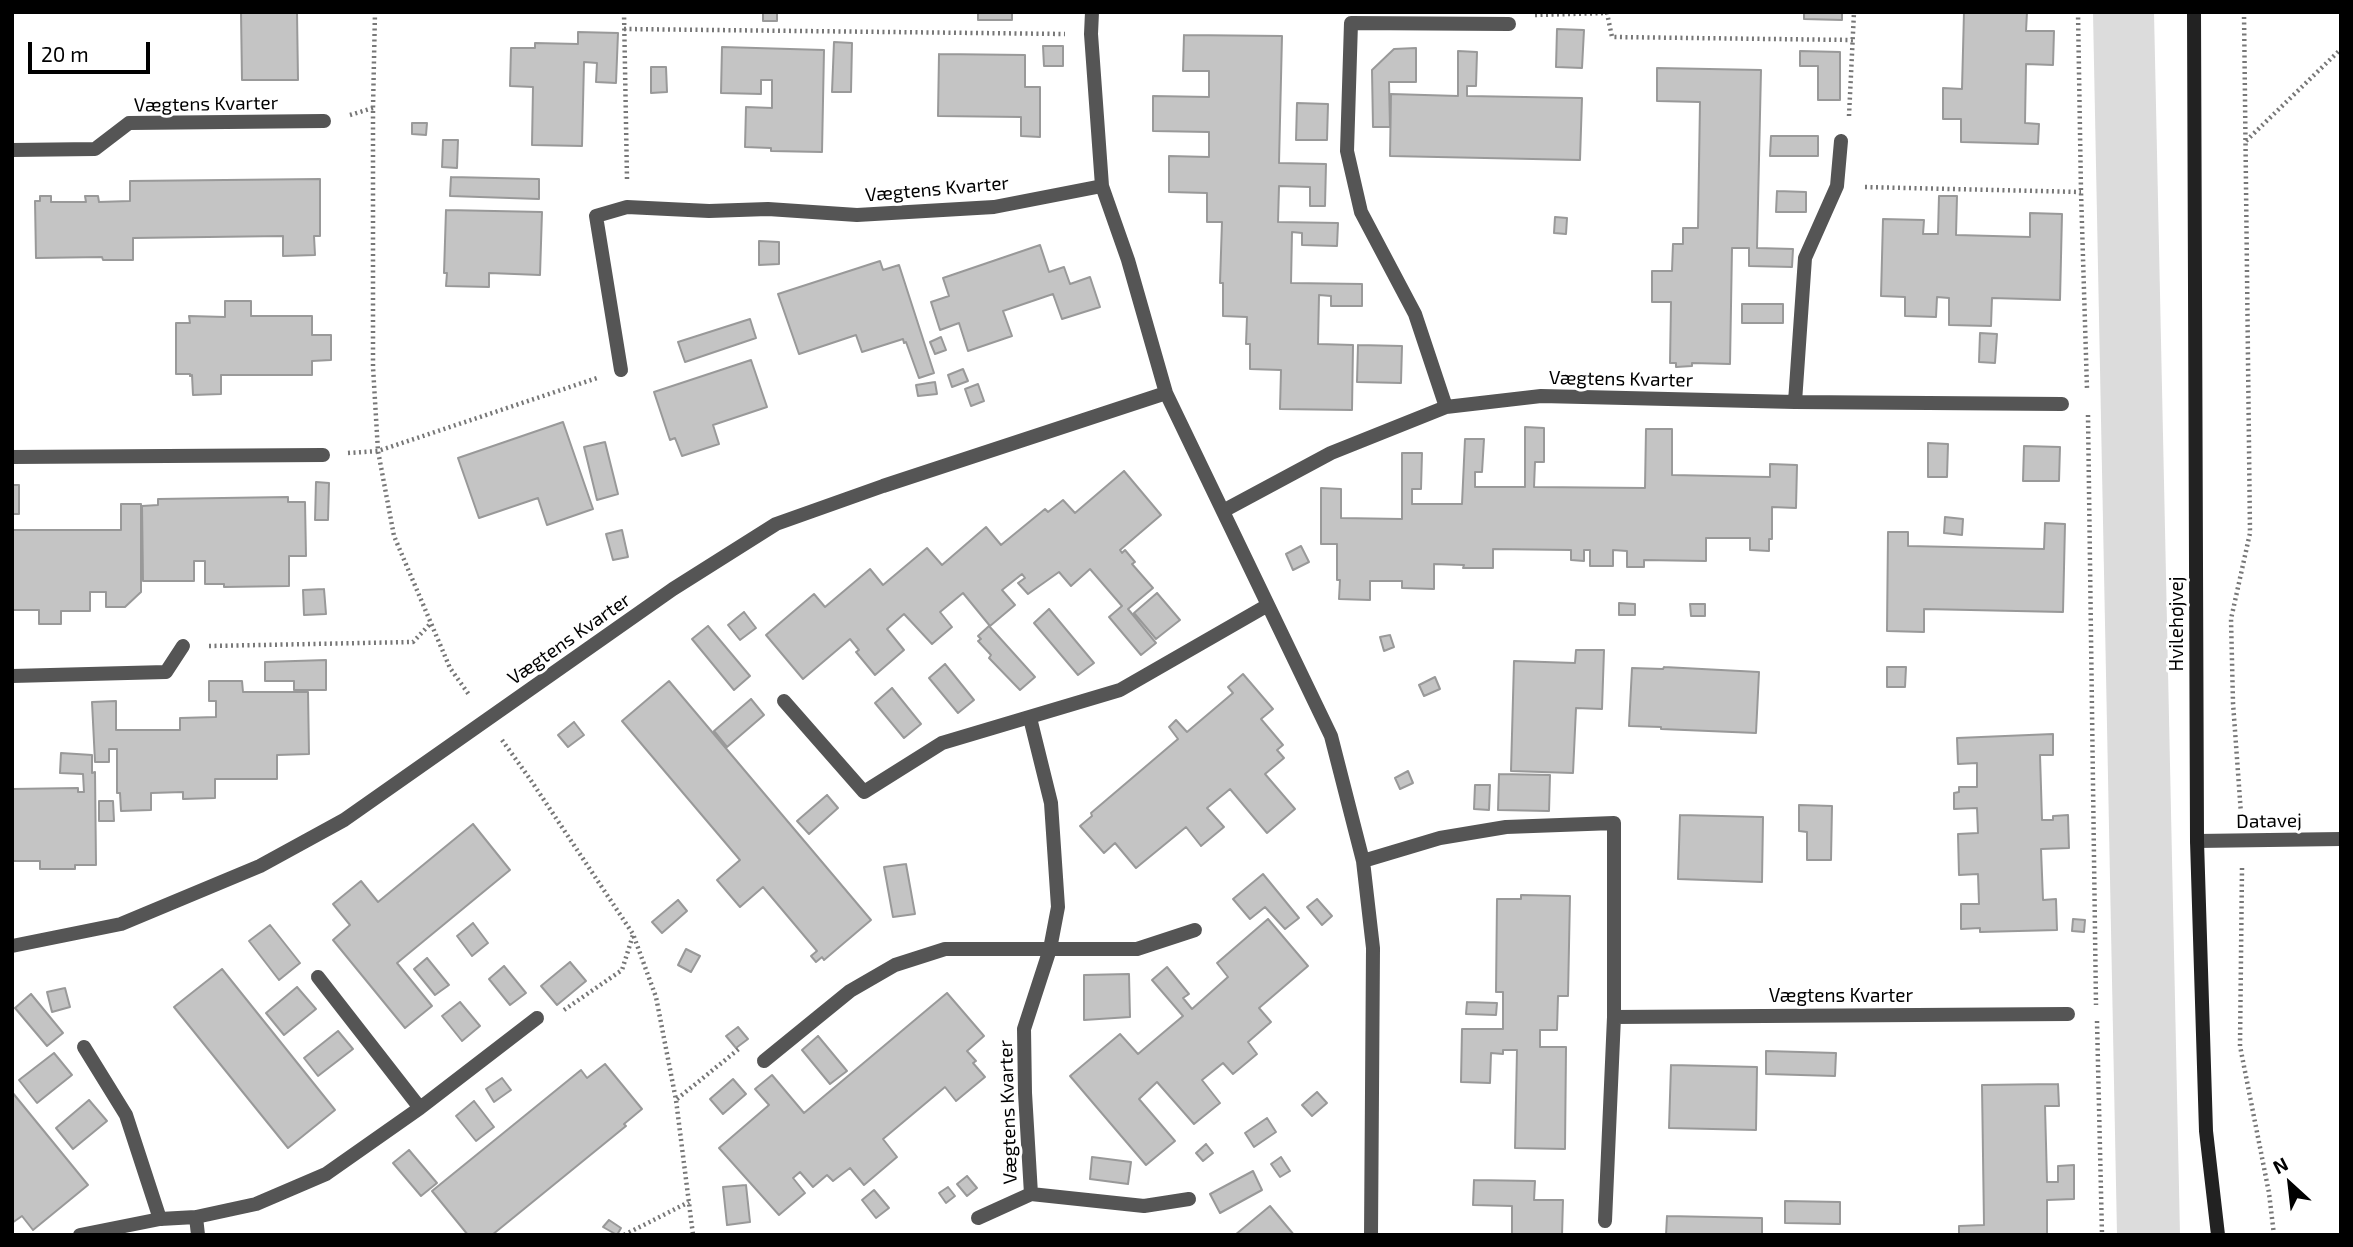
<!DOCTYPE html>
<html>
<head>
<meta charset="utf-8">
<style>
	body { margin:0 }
	#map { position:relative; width:2353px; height:1247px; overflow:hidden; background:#fff; font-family:"Exo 2",sans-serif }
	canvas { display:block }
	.frame { position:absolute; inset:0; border:14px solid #000; pointer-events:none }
	.north { position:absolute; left:2255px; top:1149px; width:70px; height:70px; -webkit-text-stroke:5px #fff; paint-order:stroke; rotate:333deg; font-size:19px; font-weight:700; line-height:28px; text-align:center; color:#000 }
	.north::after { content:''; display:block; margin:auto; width:24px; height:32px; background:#000; clip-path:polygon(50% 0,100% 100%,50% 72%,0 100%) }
	.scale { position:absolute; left:28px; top:42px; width:122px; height:32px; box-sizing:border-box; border:4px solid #000; border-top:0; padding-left:9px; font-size:21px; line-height:24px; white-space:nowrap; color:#000; -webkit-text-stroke:5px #fff; paint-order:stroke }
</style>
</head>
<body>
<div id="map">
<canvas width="2353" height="1247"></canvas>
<div class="frame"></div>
<div class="north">N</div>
<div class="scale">20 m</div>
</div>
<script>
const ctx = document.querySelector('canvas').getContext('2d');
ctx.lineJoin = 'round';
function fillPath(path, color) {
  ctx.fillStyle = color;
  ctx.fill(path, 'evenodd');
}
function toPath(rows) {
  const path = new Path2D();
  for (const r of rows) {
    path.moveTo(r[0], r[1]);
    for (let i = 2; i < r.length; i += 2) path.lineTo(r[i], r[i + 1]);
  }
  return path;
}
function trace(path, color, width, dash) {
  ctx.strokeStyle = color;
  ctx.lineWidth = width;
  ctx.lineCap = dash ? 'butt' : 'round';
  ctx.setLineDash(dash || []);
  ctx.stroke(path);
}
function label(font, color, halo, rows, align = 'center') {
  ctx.font = font + ' "Exo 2",sans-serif';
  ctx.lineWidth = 6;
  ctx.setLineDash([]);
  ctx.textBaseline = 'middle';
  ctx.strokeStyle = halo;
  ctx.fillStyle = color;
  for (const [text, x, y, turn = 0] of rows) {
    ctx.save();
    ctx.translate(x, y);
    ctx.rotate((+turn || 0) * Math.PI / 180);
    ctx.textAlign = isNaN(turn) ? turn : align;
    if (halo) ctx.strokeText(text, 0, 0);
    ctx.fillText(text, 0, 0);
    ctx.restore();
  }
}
fillPath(toPath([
	[2093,12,2154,12,2180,1235,2117,1235]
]), '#dcdcdc');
const building = toPath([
	[241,12,297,12,298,80,242,80,241,12],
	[763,12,777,12,777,21,763,21,763,12],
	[978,12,1012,12,1012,20,978,20,978,12],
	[1804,12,1842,12,1842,20,1804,19,1804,12],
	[1964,12,2027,12,2026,31,2054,31,2053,65,2026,64,2025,123,2039,124,2038,144,1961,142,1961,119,1943,119,1943,88,1962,89,1964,12],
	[1557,29,1584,30,1582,68,1556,67,1557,29],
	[578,32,618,33,616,83,596,82,597,63,584,62,582,146,532,145,533,87,510,86,511,48,535,48,535,43,578,44,578,32],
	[1184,35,1282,36,1279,163,1326,164,1325,206,1310,206,1310,187,1279,186,1278,222,1338,223,1337,246,1302,245,1302,233,1292,232,1291,283,1362,284,1362,306,1331,306,1331,296,1319,295,1318,344,1353,345,1352,410,1280,409,1281,370,1250,369,1250,344,1246,344,1247,317,1223,316,1223,283,1220,283,1222,222,1207,222,1207,193,1169,192,1169,156,1209,157,1209,132,1153,131,1153,96,1209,97,1209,71,1183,71,1184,35],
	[834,42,852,43,851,92,832,92,834,42],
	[1043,46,1063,46,1063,66,1044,66,1043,46],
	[722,47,824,50,822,152,771,151,771,148,745,147,746,107,772,108,772,80,761,80,761,94,721,93,722,47],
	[1416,48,1416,82,1389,82,1390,127,1373,127,1372,70,1394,49,1416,48],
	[1458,51,1477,52,1476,86,1467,86,1467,96,1582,98,1580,160,1390,156,1391,94,1458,96,1458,51],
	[1800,51,1840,52,1840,100,1818,100,1818,66,1800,66,1800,51],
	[939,54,1025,55,1025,87,1040,87,1040,137,1021,136,1021,117,938,116,939,54],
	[651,67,666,67,667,92,651,93,651,67],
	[1657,68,1761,70,1757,248,1793,249,1792,267,1749,266,1749,248,1732,248,1730,364,1692,363,1692,366,1676,367,1676,363,1670,363,1671,302,1652,302,1652,271,1672,271,1673,244,1683,244,1683,228,1698,228,1700,102,1657,101,1657,68],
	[1297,103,1328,104,1327,140,1296,140,1297,103],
	[412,123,427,123,426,135,412,134,412,123],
	[1771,136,1818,136,1818,156,1770,156,1771,136],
	[443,140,458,140,457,168,442,167,443,140],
	[451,177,539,179,539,199,450,196,451,177],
	[320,179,320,236,314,236,315,255,283,256,283,236,133,238,133,260,103,260,102,257,36,258,35,201,40,201,40,196,51,196,51,202,86,202,85,196,98,196,99,202,130,201,130,181,320,179],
	[1777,191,1806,192,1806,212,1776,212,1777,191],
	[1939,196,1957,196,1956,235,2030,237,2030,213,2062,214,2060,300,1992,298,1991,326,1949,325,1949,298,1937,297,1936,317,1905,316,1905,297,1881,296,1883,219,1924,220,1923,234,1938,234,1939,196],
	[446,210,542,212,540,275,489,273,489,287,446,286,447,273,444,273,446,210],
	[1555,217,1567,218,1566,234,1554,233,1555,217],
	[759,241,779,242,779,264,759,265,759,241],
	[1040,245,1049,272,1064,267,1070,284,1090,277,1100,307,1062,319,1053,294,1003,311,1012,336,968,351,959,323,940,330,931,302,949,296,943,278,1040,245],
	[880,261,883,270,899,265,934,373,919,378,906,342,904,343,903,339,862,352,856,335,799,354,778,294,880,261],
	[225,301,251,301,251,316,312,316,312,335,331,335,331,360,312,361,312,375,221,375,221,394,193,395,192,375,190,376,190,374,176,374,176,323,190,323,189,316,225,317,225,301],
	[1742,304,1783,304,1783,323,1742,323,1742,304],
	[750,319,756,338,685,362,678,342,750,319],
	[1980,333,1997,334,1995,363,1979,362,1980,333],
	[941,337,946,350,935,354,930,342,941,337],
	[1358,345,1402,346,1401,383,1357,382,1358,345],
	[751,360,767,407,713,425,719,444,682,456,675,438,670,440,654,392,751,360],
	[963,369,968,381,952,387,948,375,963,369],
	[935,382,937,394,918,396,916,385,935,382],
	[978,384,984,401,971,406,965,389,978,384],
	[563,422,593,509,547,525,538,498,479,518,458,458,563,422],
	[1525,427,1544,428,1544,462,1535,462,1534,487,1645,488,1646,429,1672,429,1672,475,1770,477,1770,464,1797,465,1796,508,1772,507,1772,539,1769,539,1769,551,1750,550,1750,538,1706,538,1706,561,1644,560,1644,567,1627,567,1627,551,1613,550,1613,566,1590,566,1590,550,1584,550,1584,561,1571,560,1571,550,1493,549,1493,568,1463,568,1464,565,1434,564,1434,589,1402,588,1402,581,1370,581,1370,600,1339,599,1340,580,1337,580,1337,544,1321,544,1321,488,1341,489,1341,518,1402,519,1402,453,1422,453,1421,489,1412,489,1412,504,1462,504,1465,439,1484,439,1482,472,1475,472,1475,487,1525,487,1525,427],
	[605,442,618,494,597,500,584,447,605,442],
	[1928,443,1948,444,1947,477,1928,477,1928,443],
	[2024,446,2060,447,2059,481,2023,481,2024,446],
	[1124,471,1161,515,1120,550,1122,553,1125,550,1135,562,1132,564,1153,588,1128,609,1156,643,1141,655,1109,617,1122,606,1090,569,1071,586,1059,572,1028,594,1018,583,1025,578,1022,574,1002,590,1015,605,990,626,963,593,940,612,952,627,932,644,904,614,887,629,904,650,875,675,856,652,859,650,850,639,803,679,766,635,814,594,825,607,870,569,883,585,927,548,942,565,986,527,1001,545,1045,509,1048,512,1063,500,1075,513,1124,471],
	[316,482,329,483,328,520,315,520,316,482],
	[12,485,19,485,19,514,12,514,12,485],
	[288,497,288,502,305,502,306,556,289,556,289,586,224,587,224,584,205,584,205,561,194,561,194,581,143,581,142,506,158,505,158,499,288,497],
	[121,504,141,504,141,592,125,607,106,607,106,592,90,592,90,611,61,611,61,624,39,624,39,610,12,610,12,530,121,530,121,504],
	[1945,517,1963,519,1962,535,1944,533,1945,517],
	[2045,523,2065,524,2063,612,1924,609,1924,632,1887,631,1888,532,1908,532,1908,546,2044,549,2045,523],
	[622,530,628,557,613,560,606,534,622,530],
	[1301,546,1309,562,1293,570,1286,554,1301,546],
	[324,589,326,614,304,615,303,590,324,589],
	[1157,593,1180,620,1156,639,1134,613,1157,593],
	[1619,603,1635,604,1635,615,1619,615,1619,603],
	[1690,604,1705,604,1705,616,1691,616,1690,604],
	[1049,609,1094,663,1078,675,1034,623,1049,609],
	[744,612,756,628,740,640,728,625,744,612],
	[708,626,750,676,734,690,692,639,708,626],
	[989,626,1035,677,1020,690,989,658,991,655,978,641,981,639,978,636,989,626],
	[1390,635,1394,647,1384,651,1380,637,1390,635],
	[1576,650,1604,650,1602,709,1576,708,1573,773,1511,771,1514,661,1575,663,1576,650],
	[326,660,326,690,294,690,294,681,265,681,265,662,326,660],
	[945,664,974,700,958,713,929,678,945,664],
	[1664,667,1759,672,1756,733,1661,729,1661,727,1629,726,1632,668,1663,669,1664,667],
	[1887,667,1906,667,1905,687,1887,687,1887,667],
	[1243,674,1273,709,1261,719,1283,745,1277,750,1284,758,1265,774,1295,809,1267,833,1230,789,1207,808,1224,827,1201,846,1186,827,1136,868,1115,843,1104,853,1080,826,1092,816,1091,813,1178,739,1169,727,1176,720,1187,732,1233,693,1228,687,1243,674],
	[1435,677,1440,689,1424,696,1419,685,1435,677],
	[209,681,242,681,243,692,308,692,309,754,277,755,277,779,215,779,215,798,183,799,183,792,151,793,151,810,121,811,120,793,117,793,117,749,109,749,109,762,95,762,92,702,116,701,116,730,180,730,180,718,216,717,216,701,209,701,209,681],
	[669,681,871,920,824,960,822,957,816,962,811,956,817,951,763,887,740,907,717,880,740,860,622,721,669,681],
	[892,688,921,724,904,738,875,703,892,688],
	[751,699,764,715,727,747,714,731,751,699],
	[574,722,584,735,568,747,558,735,574,722],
	[2053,734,2053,755,2040,755,2042,820,2053,820,2053,816,2068,815,2069,848,2041,849,2043,900,2056,899,2057,930,1980,932,1980,928,1961,929,1961,904,1979,904,1978,874,1959,875,1958,834,1978,833,1977,808,1954,809,1954,793,1959,792,1959,787,1977,787,1977,763,1958,764,1957,738,2053,734],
	[61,753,92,755,92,773,95,772,96,865,75,865,75,869,40,869,40,861,12,861,12,789,78,788,78,792,84,792,83,774,60,773,61,753],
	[1408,771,1413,783,1400,789,1395,778,1408,771],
	[1499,774,1550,775,1549,811,1498,810,1499,774],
	[1475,785,1490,785,1489,810,1474,809,1475,785],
	[827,795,838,808,809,834,797,821,827,795],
	[99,801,113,801,114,821,99,821,99,801],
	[1799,805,1832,806,1831,860,1807,860,1807,832,1799,831,1799,805],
	[1680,815,1763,817,1762,882,1678,879,1680,815],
	[473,824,510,870,397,963,432,1006,405,1028,333,940,350,925,333,904,361,881,378,902,473,824],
	[906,864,915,914,893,917,884,867,906,864],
	[1263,874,1299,918,1285,929,1265,907,1250,919,1233,899,1263,874],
	[1521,895,1570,896,1568,996,1558,996,1557,1030,1540,1030,1540,1047,1566,1047,1565,1149,1515,1148,1517,1050,1503,1050,1503,1054,1491,1053,1490,1083,1461,1082,1462,1029,1503,1029,1503,992,1496,992,1497,899,1521,899,1521,895],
	[1317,899,1332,916,1322,925,1307,907,1317,899],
	[678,900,687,911,662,933,652,922,678,900],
	[1268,919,1308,966,1259,1008,1271,1022,1248,1042,1257,1054,1233,1074,1223,1063,1202,1080,1220,1103,1194,1124,1157,1082,1139,1099,1175,1141,1146,1165,1070,1076,1120,1034,1138,1054,1183,1016,1152,980,1167,967,1189,994,1183,998,1192,1009,1228,977,1217,963,1268,919],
	[2073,919,2085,920,2084,932,2072,931,2073,919],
	[473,923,488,943,472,956,457,936,473,923],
	[270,925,300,963,279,980,249,941,270,925],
	[686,949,700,956,691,972,678,965,686,949],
	[427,958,449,985,435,995,414,969,427,958],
	[570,962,586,981,557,1005,541,986,570,962],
	[504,966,526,993,510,1005,489,979,504,966],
	[222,969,335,1110,288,1148,174,1007,222,969],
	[1129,974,1130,1017,1084,1020,1084,975,1129,974],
	[297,987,316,1009,284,1035,266,1013,297,987],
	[65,988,70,1007,52,1012,47,992,65,988],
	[947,993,984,1036,967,1051,976,1061,973,1063,985,1077,956,1101,945,1087,883,1139,897,1157,864,1185,850,1168,833,1181,827,1175,813,1187,800,1172,793,1178,805,1193,779,1215,719,1148,769,1105,755,1089,772,1075,804,1113,947,993],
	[31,994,63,1033,47,1046,15,1008,31,994],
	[460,1002,480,1026,462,1041,442,1016,460,1002],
	[1467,1002,1497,1003,1496,1015,1466,1014,1467,1002],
	[738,1027,748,1039,736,1048,726,1036,738,1027],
	[338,1031,353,1049,318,1076,304,1058,338,1031],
	[818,1036,847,1071,830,1084,802,1050,818,1036],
	[1766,1051,1836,1053,1835,1076,1766,1074,1766,1051],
	[54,1053,72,1075,37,1103,19,1080,54,1053],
	[605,1064,642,1109,624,1124,626,1126,492,1235,468,1235,432,1191,581,1070,587,1078,605,1064],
	[1671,1065,1757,1067,1756,1130,1669,1128,1671,1065],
	[502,1078,511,1090,494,1102,486,1089,502,1078],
	[733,1079,746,1094,723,1114,710,1099,733,1079],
	[2058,1084,2059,1106,2045,1106,2047,1182,2058,1182,2058,1166,2074,1165,2074,1199,2047,1200,2047,1235,1959,1235,1959,1226,1984,1225,1982,1085,2058,1084],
	[12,1092,88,1185,33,1230,22,1216,12,1223,12,1092],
	[1317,1092,1327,1103,1312,1116,1302,1105,1317,1092],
	[89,1100,107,1121,73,1149,56,1128,89,1100],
	[474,1101,494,1127,476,1141,456,1116,474,1101],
	[1267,1118,1276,1132,1254,1147,1245,1133,1267,1118],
	[1206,1144,1213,1153,1203,1161,1196,1153,1206,1144],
	[409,1150,437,1183,421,1196,393,1163,409,1150],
	[1092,1157,1131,1162,1128,1184,1090,1179,1092,1157],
	[1281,1157,1290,1171,1280,1177,1271,1164,1281,1157],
	[1253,1171,1262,1190,1220,1213,1210,1194,1253,1171],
	[967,1176,977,1188,967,1196,957,1184,967,1176],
	[1474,1180,1535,1181,1534,1200,1563,1200,1562,1235,1512,1235,1512,1206,1473,1205,1474,1180],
	[746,1185,750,1222,727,1225,723,1187,746,1185],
	[948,1187,955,1196,946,1203,939,1193,948,1187],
	[874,1190,889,1208,876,1218,862,1200,874,1190],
	[1785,1201,1840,1202,1840,1224,1785,1223,1785,1201],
	[1270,1206,1294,1235,1235,1235,1270,1206],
	[1667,1216,1762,1218,1762,1235,1666,1235,1667,1216],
	[609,1220,621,1228,617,1235,603,1227,609,1220]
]);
fillPath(building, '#c4c4c4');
trace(building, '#999', 2);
trace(toPath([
	[375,12,373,108,373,367,378,451,394,536,450,668,470,696],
	[624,12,627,179],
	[2078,12,2081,192,2087,389],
	[1535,15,1607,13,1612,37,1853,40],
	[624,29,1065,34],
	[350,115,373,108],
	[1849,116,1854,12],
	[2246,141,2341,49],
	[1865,187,2081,192],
	[2088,415,2096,1005],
	[348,453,378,451,597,378],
	[209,646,413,642,431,623],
	[502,740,530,779,633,934,656,997,676,1100,693,1235],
	[2241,814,2233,703,2231,619,2250,533,2244,12],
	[2242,868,2240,1046,2269,1193,2274,1235],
	[564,1010,622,970,633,935],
	[2097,1021,2102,1235],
	[677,1099,740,1048],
	[624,1235,689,1202]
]), '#777', 4.5, [2, 3.5]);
trace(toPath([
	[84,1047,126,1115,160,1219]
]), '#555', 14);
trace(toPath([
	[1092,12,1091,34,1102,186,1128,260,1166,393,1331,736,1363,861,1373,948,1371,1235],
	[12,150,95,149,129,123,324,121],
	[621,370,596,216,627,207,709,211,768,209,857,215,994,207,1102,186],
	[1795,402,1805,258,1837,186,1841,141],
	[1446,407,1415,314,1361,212,1347,151,1351,23,1509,24],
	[12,457,323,455],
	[1223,511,1331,453,1446,407,1541,396,1795,402,2062,404],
	[12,676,166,672,183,646],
	[784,701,864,792,942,743,1120,690,1268,605],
	[1030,718,1051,803,1058,907,1050,949,1024,1029,1025,1093,1031,1194],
	[2197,841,2341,839],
	[1363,861,1440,838,1506,827,1614,823,1614,1017,1605,1221],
	[12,946,121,924,260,866,344,820,673,589,776,524,883,486,1166,393],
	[318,977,420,1108],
	[1614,1017,2068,1014],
	[764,1061,850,991,895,965,945,949,1137,949,1195,930],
	[196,1217,198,1235],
	[978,1218,1031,1194,1144,1206,1189,1199],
	[80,1235,160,1219,196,1217,256,1204,326,1174,420,1108,537,1018]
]), '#555', 14);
trace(toPath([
	[2194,12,2197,841,2206,1131,2218,1235]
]), '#222', 14);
label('19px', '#000', '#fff', [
	["Vægtens Kvarter",206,104,-1],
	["Vægtens Kvarter",937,189,-5],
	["Vægtens Kvarter",1621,379,1],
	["Hvilehøjvej",2177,624,-90],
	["Vægtens Kvarter",569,639,-35],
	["Datavej",2269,821,-1],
	["Vægtens Kvarter",1841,996],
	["Vægtens Kvarter",1008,1112,-92]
]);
</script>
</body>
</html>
